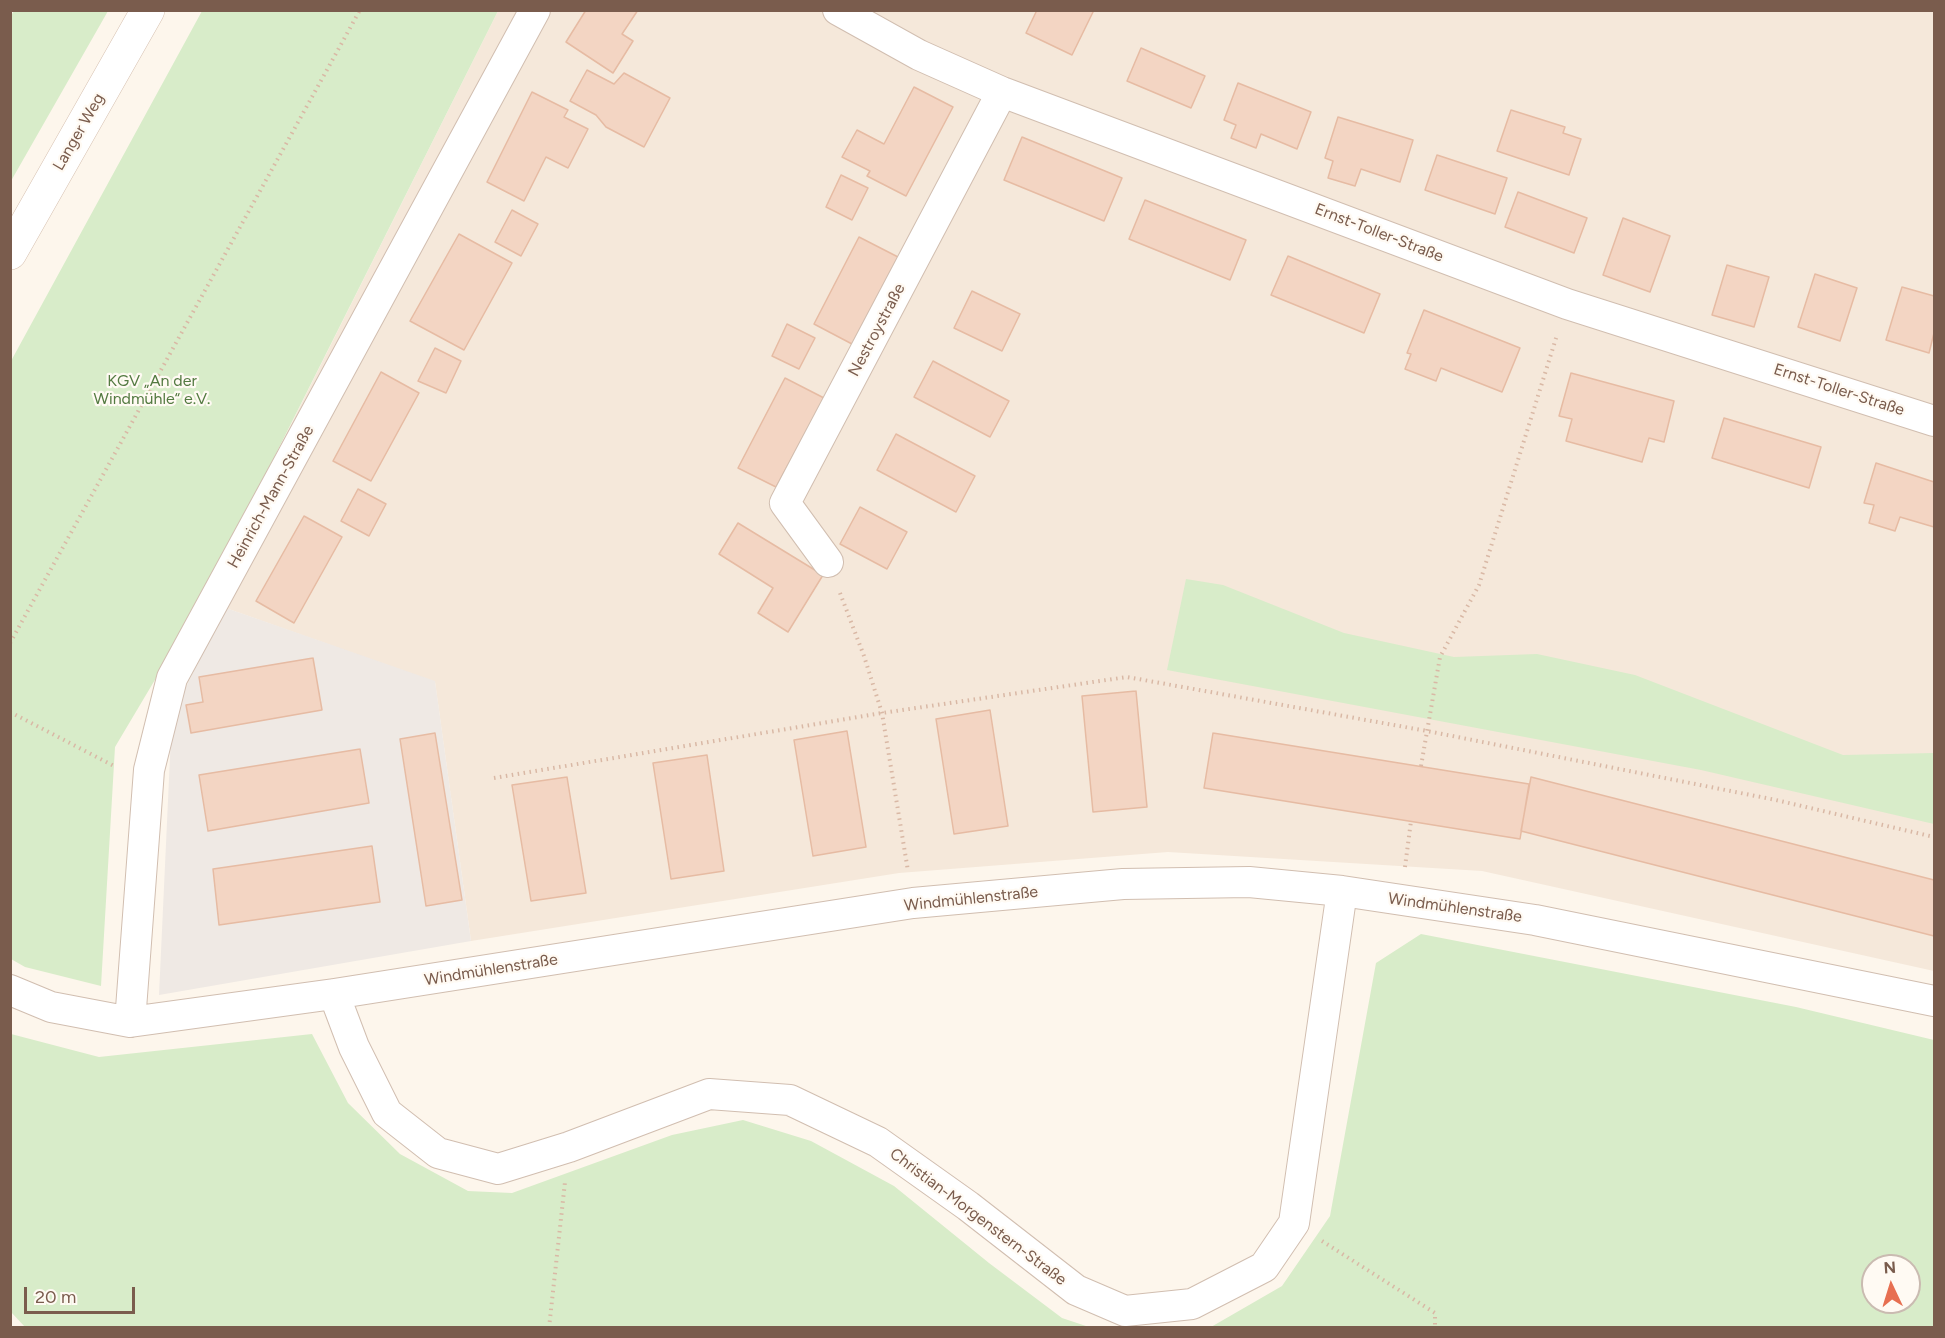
<!DOCTYPE html>
<html>
<head>
<meta charset="utf-8">
<style>
	body { margin:0 }
	#map { position:relative; width:1945px; height:1338px; overflow:hidden; background:#fdf6ec; font-family:Figtree,sans-serif }
	canvas { display:block }
	.frame { position:absolute; inset:0; border:12px solid #7a5c4d; pointer-events:none }
	.north { position:absolute; left:1861px; top:1254px; width:60px; height:60px; box-sizing:border-box; background:#fffaf3; border:2px solid #cabbb1; border-radius:50%; rotate:356deg; font-size:16px; font-weight:700; line-height:24px; text-align:center; color:#7a5c4d }
	.north::after { content:''; display:block; margin:auto; width:21px; height:27px; background:#e76f51; clip-path:polygon(50% 0,100% 100%,50% 72%,0 100%) }
	.scale { position:absolute; left:24px; top:1287px; width:111px; height:27px; box-sizing:border-box; border:3px solid #7a5c4d; border-top:0; padding-left:8px; font-size:18px; line-height:21px; white-space:nowrap; color:#7a5c4d; -webkit-text-stroke:4px #fffaf3; paint-order:stroke }
</style>
</head>
<body>
<div id="map">
<canvas width="1945" height="1338"></canvas>
<div class="frame"></div>
<div class="north">N</div>
<div class="scale">20 m</div>
</div>
<script>
const ctx = document.querySelector('canvas').getContext('2d');
ctx.lineJoin = 'round';
function fillPath(path, color) {
  ctx.fillStyle = color;
  ctx.fill(path, 'evenodd');
}
function toPath(rows) {
  const path = new Path2D();
  for (const r of rows) {
    path.moveTo(r[0], r[1]);
    for (let i = 2; i < r.length; i += 2) path.lineTo(r[i], r[i + 1]);
  }
  return path;
}
function trace(path, color, width, dash) {
  ctx.strokeStyle = color;
  ctx.lineWidth = width;
  ctx.lineCap = dash ? 'butt' : 'round';
  ctx.setLineDash(dash || []);
  ctx.stroke(path);
}
function label(font, color, halo, rows, align = 'center') {
  ctx.font = font + ' Figtree,sans-serif';
  ctx.lineWidth = 4.5;
  ctx.setLineDash([]);
  ctx.textBaseline = 'middle';
  ctx.strokeStyle = halo;
  ctx.fillStyle = color;
  for (const [text, x, y, turn = 0] of rows) {
    ctx.save();
    ctx.translate(x, y);
    ctx.rotate((+turn || 0) * Math.PI / 180);
    ctx.textAlign = isNaN(turn) ? turn : align;
    if (halo) ctx.strokeText(text, 0, 0);
    ctx.fillText(text, 0, 0);
    ctx.restore();
  }
}
fillPath(toPath([
	[498,11,1934,11,1934,971,1482,871,1168,852,899,873,471,941,435,682,203,600]
]), '#f5e8da');
fillPath(toPath([
	[226,608,435,681,471,941,159,995,172,714]
]), '#efe9e4');
fillPath(toPath([
	[14,11,108,11,11,181,10,17],
	[202,11,498,11,203,599,115,747,101,986,25,967,11,959,11,361],
	[1186,579,1223,585,1344,633,1454,657,1537,654,1635,675,1843,755,1934,753,1934,824,1701,770,1167,670],
	[1421,934,1796,1007,1934,1040,1934,1327,1211,1327,1282,1286,1330,1216,1376,963],
	[1873,1266,1909,1266,1909,1302,1873,1302],
	[11,1034,99,1057,312,1034,348,1103,400,1154,468,1191,512,1193,672,1135,743,1120,811,1141,894,1186,989,1263,1062,1318,1089,1327,25,1327,11,1312]
]), '#d8ecc9');
const building = toPath([
	[586,10,638,10,622,34,633,41,613,73,566,42,586,10],
	[1037,10,1094,10,1072,55,1026,33,1037,10],
	[1141,48,1205,76,1191,108,1127,81,1141,48],
	[587,70,614,84,624,73,670,98,644,147,606,127,596,115,570,101,587,70],
	[1238,83,1311,112,1297,149,1261,134,1256,148,1231,138,1236,125,1224,120,1238,83],
	[914,87,953,107,906,196,867,176,870,171,842,157,857,130,884,144,914,87],
	[532,92,568,110,564,117,588,129,568,168,546,157,524,201,487,182,532,92],
	[1511,110,1565,127,1563,133,1581,139,1569,175,1497,151,1511,110],
	[1338,117,1413,140,1400,182,1361,169,1355,186,1328,178,1333,161,1325,158,1338,117],
	[1022,137,1122,178,1104,221,1004,180,1022,137],
	[1437,155,1507,178,1495,214,1425,190,1437,155],
	[841,175,868,188,852,220,826,207,841,175],
	[1518,192,1587,218,1574,253,1505,227,1518,192],
	[1145,200,1246,240,1230,280,1129,239,1145,200],
	[512,210,538,224,521,256,495,242,512,210],
	[1623,218,1670,236,1650,292,1603,275,1623,218],
	[459,234,512,263,464,350,410,321,459,234],
	[859,237,898,257,852,344,814,324,859,237],
	[1288,256,1380,294,1364,333,1271,295,1288,256],
	[1727,265,1769,277,1754,327,1712,315,1727,265],
	[1815,274,1857,288,1840,341,1798,327,1815,274],
	[1902,287,1934,296,1934,333,1929,353,1886,340,1902,287],
	[972,291,1020,314,1002,351,954,328,972,291],
	[1424,310,1520,348,1502,392,1441,368,1436,381,1405,369,1411,354,1407,353,1424,310],
	[787,324,815,338,799,369,772,356,787,324],
	[435,348,461,361,446,393,418,381,435,348],
	[933,361,1009,401,990,437,914,397,933,361],
	[381,372,419,393,371,481,333,461,381,372],
	[1571,373,1674,401,1664,442,1649,438,1642,462,1566,441,1572,419,1559,416,1571,373],
	[785,378,824,398,776,487,738,468,785,378],
	[1724,418,1821,447,1809,488,1712,458,1724,418],
	[896,434,975,476,956,512,877,470,896,434],
	[1876,463,1934,482,1934,527,1900,517,1895,531,1869,523,1874,505,1864,503,1876,463],
	[358,489,386,504,369,536,341,521,358,489],
	[860,507,907,532,887,569,840,544,860,507],
	[304,516,342,537,294,623,256,601,304,516],
	[738,523,823,575,788,632,758,613,773,588,719,554,738,523],
	[313,658,322,710,191,733,186,705,203,702,199,677,313,658],
	[1136,691,1147,807,1093,812,1082,696,1136,691],
	[990,710,1008,826,954,834,936,719,990,710],
	[847,731,866,847,813,856,794,740,847,731],
	[435,733,462,900,426,906,400,739,435,733],
	[1213,733,1529,784,1520,839,1204,788,1213,733],
	[360,749,369,803,208,831,199,775,360,749],
	[707,755,724,871,671,879,653,763,707,755],
	[567,777,586,893,531,901,512,785,567,777],
	[1531,777,1934,880,1934,936,1521,831,1531,777],
	[372,846,380,902,219,925,213,869,372,846]
]);
fillPath(building, '#f3d5c3');
trace(building, '#e6bba3', 1.5);
const street = toPath([
	[838,10,919,55,1002,92,1567,304,1934,421],
	[828,562,785,503,1002,92],
	[10,990,51,1007,130,1022,334,994,913,903,1123,884,1249,882,1342,891,1535,920,1934,1001],
	[334,994,354,1047,387,1113,438,1153,498,1169,569,1147,709,1094,790,1100,878,1142,968,1206,1076,1290,1125,1311,1192,1304,1264,1267,1294,1223,1342,891],
	[130,1022,149,770,172,678,535,10]
]);
const secondary = toPath([
	[10,253,148,10]
]);
trace(street, '#d1beb0', 32);
trace(secondary, '#d6c0b0', 34);
trace(toPath([
	[840,593,864,656,882,713,908,871],
	[10,643,360,10],
	[10,712,116,767],
	[1421,766,1440,657,1479,585,1557,335],
	[494,778,882,713,1127,677,1427,731,1776,800,1934,837],
	[1405,867,1411,821],
	[1322,1241,1435,1313,1435,1328],
	[549,1328,565,1182]
]), '#d9b8a5', 4, [1.5, 4.5]);
trace(street, '#fff', 30);
trace(secondary, '#fff', 33);
label('16px', '#7a5c4d', '#fffaf3', [
	["Langer Weg",79,132,-60],
	["Ernst-Toller-Straße",1379,233,21],
	["Nestroystraße",877,330,-62],
	["Ernst-Toller-Straße",1839,390,18],
	["Heinrich-Mann-Straße",271,497,-61],
	["Windmühlenstraße",971,899,-6],
	["Windmühlenstraße",1455,908,8],
	["Windmühlenstraße",491,970,-9],
	["Christian-Morgenstern-Straße",978,1217,37]
]);
label('16px', '#537a41', '#fffaf3', [
	["KGV „An der",152,381],
	["Windmühle“ e.V.",152,399]
]);
</script>
</body>
</html>
